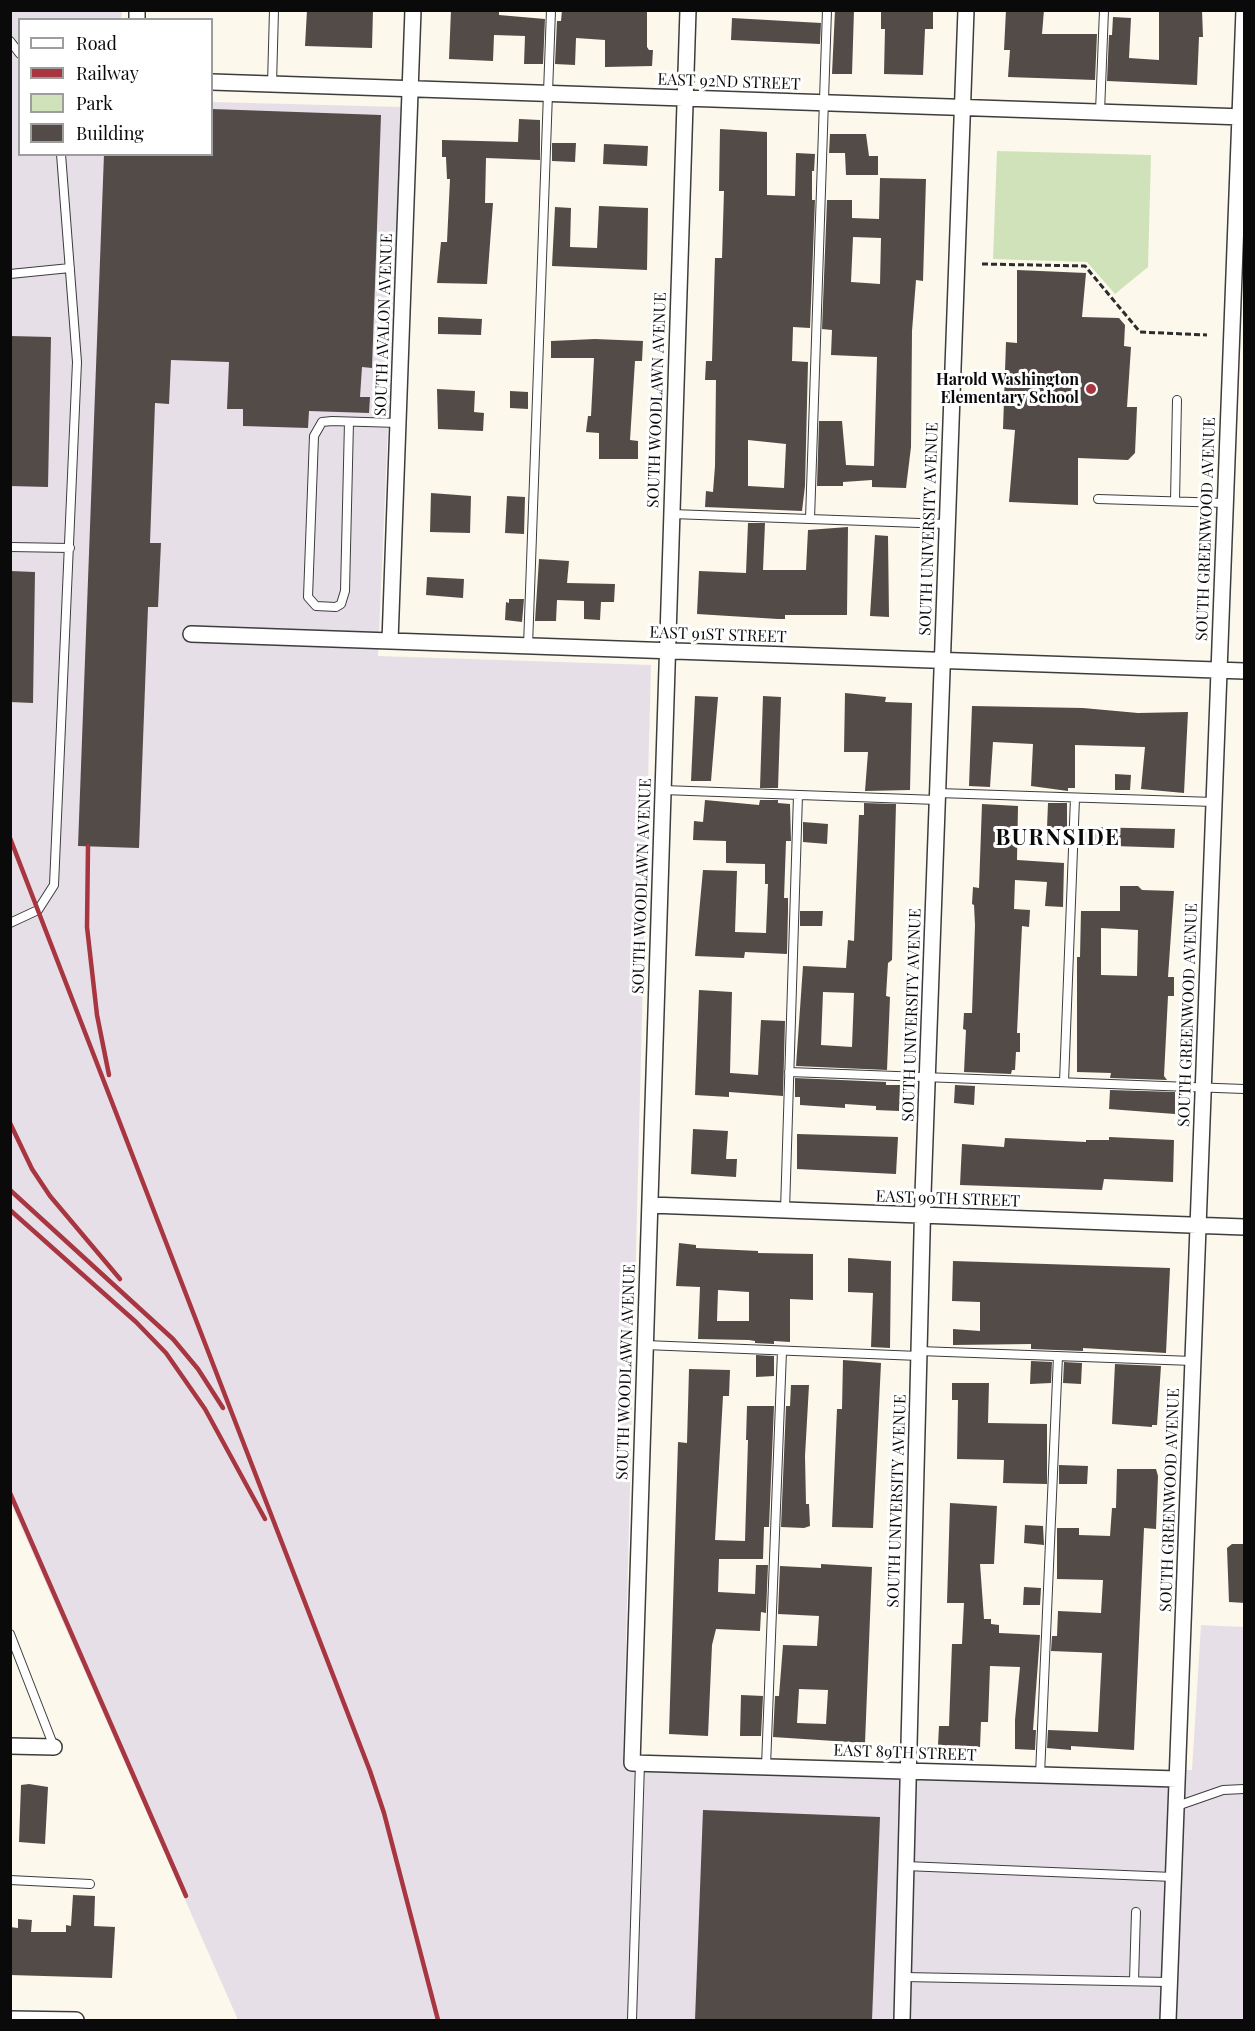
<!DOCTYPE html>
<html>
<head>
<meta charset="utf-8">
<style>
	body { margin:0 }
	#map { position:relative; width:1255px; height:2031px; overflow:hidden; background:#fcf8eb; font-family:"Playfair Display",serif }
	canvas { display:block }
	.frame { position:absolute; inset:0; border:12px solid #0a0a0a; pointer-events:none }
	.legend { position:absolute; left:18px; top:18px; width:195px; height:138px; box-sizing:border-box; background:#fff; border:2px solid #9d9d9d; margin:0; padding:8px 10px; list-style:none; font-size:18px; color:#0a0a0a }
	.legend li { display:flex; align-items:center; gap:12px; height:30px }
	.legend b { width:30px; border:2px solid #9d9d9d }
</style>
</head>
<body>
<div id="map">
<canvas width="1255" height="2031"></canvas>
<div class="frame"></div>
<ul class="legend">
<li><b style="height:8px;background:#fff"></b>Road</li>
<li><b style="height:8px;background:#a73641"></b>Railway</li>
<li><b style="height:16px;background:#d0e2b9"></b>Park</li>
<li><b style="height:16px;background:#524b48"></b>Building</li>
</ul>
</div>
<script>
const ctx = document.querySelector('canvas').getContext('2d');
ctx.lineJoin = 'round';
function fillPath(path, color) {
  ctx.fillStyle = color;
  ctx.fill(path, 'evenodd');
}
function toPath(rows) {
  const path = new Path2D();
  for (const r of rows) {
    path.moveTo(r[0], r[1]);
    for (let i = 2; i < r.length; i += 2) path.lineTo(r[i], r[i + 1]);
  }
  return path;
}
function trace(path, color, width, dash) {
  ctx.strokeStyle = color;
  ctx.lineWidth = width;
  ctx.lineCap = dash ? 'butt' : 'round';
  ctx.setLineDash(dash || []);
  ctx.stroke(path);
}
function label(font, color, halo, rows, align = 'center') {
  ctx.font = font + ' "Playfair Display",serif';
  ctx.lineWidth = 6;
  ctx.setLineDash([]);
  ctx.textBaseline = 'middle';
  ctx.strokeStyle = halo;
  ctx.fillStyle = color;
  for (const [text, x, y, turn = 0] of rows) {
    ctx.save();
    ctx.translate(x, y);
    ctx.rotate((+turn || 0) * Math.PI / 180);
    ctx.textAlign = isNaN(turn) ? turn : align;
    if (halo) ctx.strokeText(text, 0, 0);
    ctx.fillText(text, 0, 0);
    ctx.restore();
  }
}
fillPath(toPath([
	[10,11,122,11,121,19,20,20,20,154,212,154,212,102,402,107,378,656,651,665,623,1760,1192,1770,1201,1625,1244,1627,1244,2020,238,2020,11,1504]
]), '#e7dfe8');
fillPath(toPath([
	[997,151,1151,155,1148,267,1115,294,1087,262,993,259]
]), '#d0e2b9');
fillPath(toPath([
	[307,10,373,10,372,48,305,46],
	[451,10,499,10,499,15,545,19,543,64,524,64,525,36,494,35,493,61,449,59],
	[562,10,647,10,647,47,649,50,653,50,652,66,605,67,605,40,576,38,575,65,555,64,557,21,561,21],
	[835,10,854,10,852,74,832,74],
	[881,10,933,10,933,29,925,29,923,75,884,74,885,29,881,29],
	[1006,10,1044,10,1042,34,1097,34,1095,80,1008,77,1010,50,1004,50],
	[1159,10,1202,10,1203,37,1199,37,1197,85,1107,81,1109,35,1112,35,1113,17,1131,18,1129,58,1159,60],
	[732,18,821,23,820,44,731,40],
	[212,109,381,115,372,368,362,367,360,397,370,397,369,413,309,411,308,428,243,426,243,409,227,409,229,362,171,360,169,404,155,403,150,543,161,543,158,607,148,607,139,848,78,846,104,154,212,154],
	[519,119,540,120,540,160,486,158,485,203,493,203,487,284,437,283,441,242,447,242,450,179,447,179,446,157,442,157,442,140,518,142],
	[720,129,767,132,767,195,795,196,796,153,815,154,814,171,812,171,812,200,815,200,810,328,793,327,792,361,808,362,805,486,802,511,705,507,706,491,713,492,715,466,716,380,705,380,706,361,712,361,715,258,722,258,724,191,719,191],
	[748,440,786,444,784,488,748,486],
	[830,134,866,134,869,156,878,156,878,175,846,175,845,153,829,153],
	[552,143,576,143,575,162,552,161],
	[604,144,648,146,647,166,603,164],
	[880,178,926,179,923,281,916,280,912,331,911,447,906,488,872,487,872,480,843,482,843,486,817,486,819,421,842,421,846,465,874,466,877,357,831,355,832,330,822,329,827,200,852,200,852,218,879,219],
	[853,237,881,238,880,284,851,282],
	[599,206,648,208,647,270,552,266,555,207,571,208,570,247,597,248],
	[1017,270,1086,273,1082,317,1119,318,1125,325,1124,346,1131,347,1127,407,1137,407,1135,453,1128,460,1078,458,1078,505,1009,502,1015,430,1003,429,1006,342,1017,343],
	[438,317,482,319,481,335,438,334],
	[10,336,51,337,48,487,10,486],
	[595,339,643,341,642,361,635,361,630,440,638,441,638,459,599,459,599,433,586,432,588,416,591,416,594,358,551,358,551,341],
	[437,389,475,391,474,412,484,413,483,431,438,429],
	[510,391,528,392,528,409,510,408],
	[431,493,471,496,470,533,430,532],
	[507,496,525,497,524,534,505,533],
	[748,523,765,523,763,570,806,570,808,530,848,527,847,615,785,615,785,619,778,619,697,614,699,571,746,573],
	[875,535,888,536,889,617,870,616],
	[539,559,569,561,567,583,615,584,614,602,601,602,600,620,584,619,584,601,557,600,556,621,535,621],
	[10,571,35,572,33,703,10,702],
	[427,577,464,579,463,598,426,595],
	[509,599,524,599,522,622,505,620,506,602,509,603],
	[845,693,886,697,885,702,912,703,910,790,865,791,868,752,844,752],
	[695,696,718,697,711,781,691,781],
	[763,696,781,697,778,788,760,788],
	[972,706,1083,708,1138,713,1188,712,1184,793,1141,789,1145,747,1109,746,1075,745,1075,788,1068,788,1068,791,1031,786,1033,744,993,742,990,787,969,786],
	[1115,774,1131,775,1130,790,1115,790],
	[705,800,759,805,760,800,778,800,778,803,790,804,791,841,786,841,784,898,788,898,788,911,787,954,745,952,744,958,695,956,703,870,737,871,735,932,766,933,768,884,765,884,765,864,726,863,726,841,693,840,694,821,703,822],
	[864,803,896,804,892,960,888,963,886,996,890,997,887,1070,796,1066,803,966,846,968,848,940,854,941,859,815,864,815],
	[823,992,854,993,852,1047,821,1045],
	[1048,803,1067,803,1067,829,1047,828],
	[982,804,1018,806,1017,860,1064,863,1063,907,1045,906,1047,882,1015,880,1014,909,1030,910,1029,927,1022,926,1017,1033,1020,1033,1020,1052,1016,1052,1015,1070,1012,1070,1011,1074,964,1072,966,1030,963,1029,964,1013,972,1013,975,925,974,905,972,904,973,887,979,888],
	[803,822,828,824,827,844,803,842],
	[1085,827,1175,829,1174,848,1084,845],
	[1120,886,1138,886,1142,890,1174,891,1168,977,1174,977,1174,996,1168,996,1164,1076,1167,1080,1110,1078,1111,1073,1077,1072,1077,957,1080,957,1081,911,1120,911],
	[1101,928,1138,930,1137,976,1101,975],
	[800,911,823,911,822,926,800,926],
	[699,990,732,992,730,1073,758,1075,761,1020,785,1021,783,1096,729,1092,729,1097,695,1095],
	[795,1078,886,1082,886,1085,900,1085,899,1111,876,1110,876,1106,845,1104,845,1108,800,1105,800,1097,795,1097],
	[955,1085,975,1086,974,1105,954,1103],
	[1110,1090,1175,1092,1175,1114,1109,1109],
	[693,1129,728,1131,726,1159,737,1159,736,1177,691,1174],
	[797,1134,898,1137,896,1174,797,1169],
	[1109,1137,1174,1140,1173,1182,1104,1179,1102,1190,960,1185,962,1144,1004,1147,1005,1138,1086,1142,1086,1140,1109,1140],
	[679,1243,696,1245,696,1248,758,1251,758,1253,813,1254,813,1300,790,1299,790,1342,774,1341,774,1344,755,1343,755,1341,749,1340,698,1339,700,1287,676,1286],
	[718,1290,749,1292,749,1321,717,1321],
	[848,1258,891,1261,890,1348,871,1347,873,1293,848,1292],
	[953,1261,1170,1268,1166,1353,1083,1348,1083,1351,1031,1349,1031,1344,953,1345,953,1329,980,1331,980,1302,952,1301],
	[756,1355,774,1356,774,1376,756,1377],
	[843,1360,881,1363,873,1528,832,1527,837,1409,842,1409],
	[1031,1361,1052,1362,1051,1383,1030,1384],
	[1064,1362,1082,1363,1081,1384,1063,1383],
	[1115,1364,1161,1366,1157,1425,1152,1425,1152,1427,1112,1424],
	[689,1369,730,1370,729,1396,723,1396,715,1540,745,1541,748,1440,746,1440,747,1406,774,1406,769,1527,764,1527,763,1559,719,1559,718,1592,755,1594,756,1565,768,1565,766,1613,761,1612,760,1631,716,1629,712,1645,708,1736,669,1734,678,1442,687,1443],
	[952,1383,989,1383,988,1423,1047,1424,1047,1484,1003,1483,1004,1460,957,1459,958,1400,952,1400],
	[791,1385,809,1385,805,1456,806,1504,809,1504,810,1526,804,1528,781,1527,786,1406,790,1406],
	[1059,1465,1088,1466,1087,1484,1059,1484],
	[1117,1469,1156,1469,1158,1476,1156,1529,1144,1528,1134,1750,1071,1746,1071,1750,1047,1748,1048,1730,1098,1732,1102,1653,1051,1651,1052,1636,1057,1636,1058,1611,1101,1613,1103,1580,1057,1579,1057,1528,1079,1528,1079,1535,1110,1536,1112,1508,1116,1508],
	[950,1503,997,1506,994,1564,980,1564,984,1619,991,1619,991,1624,999,1625,999,1633,1040,1635,1033,1730,1036,1730,1035,1750,1015,1749,1015,1720,1020,1667,990,1666,988,1722,981,1722,980,1747,938,1745,939,1726,949,1726,952,1644,962,1644,964,1603,947,1603],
	[1025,1525,1043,1526,1044,1545,1024,1543],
	[1232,1544,1245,1544,1245,1603,1229,1602,1227,1548],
	[821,1564,872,1567,865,1743,773,1737,775,1696,779,1696,783,1645,817,1646,819,1616,778,1614,780,1566,821,1568],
	[799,1689,828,1690,826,1724,797,1723],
	[1024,1587,1041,1588,1040,1605,1023,1605],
	[741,1695,763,1696,761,1736,740,1736],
	[29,1784,48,1787,45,1844,19,1842,21,1785],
	[703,1810,880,1817,872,2020,695,2020],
	[73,1895,95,1896,94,1926,115,1927,112,1978,10,1975,10,1927,18,1928,18,1919,32,1920,31,1932,66,1932,66,1925,71,1926]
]), '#524b48');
const service = toPath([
	[10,41,20,54],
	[272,84,274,10],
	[1100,112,1104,10],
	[10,274,70,268],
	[349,422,345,591,341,604,336,607,316,606,308,597,314,436,322,422,332,421,398,423],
	[1098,499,1225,503],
	[1175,501,1177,400],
	[672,514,947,524],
	[810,519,827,10],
	[10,547,70,548],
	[528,646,551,10],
	[663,790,937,800],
	[938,793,1214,802],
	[10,923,38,910,54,885,77,362,61,154],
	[789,1072,1244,1089],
	[1064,1082,1075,798],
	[785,1210,798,795],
	[645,1345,919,1356],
	[919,1351,1193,1361],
	[10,1634,54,1747],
	[766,1766,782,1351],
	[1040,1775,1058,1356],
	[1177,1806,1223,1790,1244,1789],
	[905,1866,1173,1877],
	[10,1880,90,1884],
	[903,1977,1169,1982],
	[1134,1981,1136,1912],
	[632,2020,640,1763]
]);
const minor = toPath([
	[688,10,632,1763,1177,1779],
	[137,20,137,10],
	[212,82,1244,117],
	[191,634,1244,671],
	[390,641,413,10],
	[650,1205,1244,1227],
	[10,1746,54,1747],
	[10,2019,76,2020],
	[902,2020,923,1194,966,10],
	[1168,2020,1244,10]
]);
trace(service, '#3d3d3d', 10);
trace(minor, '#3d3d3d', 18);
trace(toPath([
	[982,264,1085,266,1140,332,1207,335]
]), '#2c2c2c', 3, [6, 3]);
trace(service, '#fff', 8);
trace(minor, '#fff', 15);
trace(toPath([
	[10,838,370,1771,384,1813,438,2020],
	[88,846,87,927,97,1015,109,1075],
	[10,1123,32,1169,50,1196,120,1279],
	[10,1190,173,1339,198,1369,223,1408],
	[10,1210,136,1322,166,1353,205,1409,265,1519],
	[10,1493,186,1896]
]), '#a73641', 4.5);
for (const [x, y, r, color] of [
	[1091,389,6,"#a73641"]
]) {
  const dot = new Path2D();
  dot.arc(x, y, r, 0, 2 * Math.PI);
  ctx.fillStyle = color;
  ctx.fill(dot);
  trace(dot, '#fff', 2);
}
label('16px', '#0a0a0a', '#fff', [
	["EAST 92ND STREET",729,82,2],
	["SOUTH AVALON AVENUE",384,325,-88],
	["SOUTH WOODLAWN AVENUE",657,400,-88],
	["SOUTH UNIVERSITY AVENUE",929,529,-88],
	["SOUTH GREENWOOD AVENUE",1206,529,-88],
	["EAST 91ST STREET",718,635,2],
	["SOUTH WOODLAWN AVENUE",642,886,-88],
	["SOUTH UNIVERSITY AVENUE",912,1015,-88],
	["SOUTH GREENWOOD AVENUE",1188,1015,-88],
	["EAST 90TH STREET",948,1199,2],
	["SOUTH WOODLAWN AVENUE",626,1372,-88],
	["SOUTH GREENWOOD AVENUE",1170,1500,-88],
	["SOUTH UNIVERSITY AVENUE",897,1501,-88],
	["EAST 89TH STREET",905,1753,2]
]);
label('bold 16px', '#0a0a0a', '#fff', [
	["Harold Washington",1079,380],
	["Elementary School",1079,398]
], 'right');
ctx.letterSpacing = '1.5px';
label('bold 22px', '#0a0a0a', '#fff', [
	["BURNSIDE",1058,838]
]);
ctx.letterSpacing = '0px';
</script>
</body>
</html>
